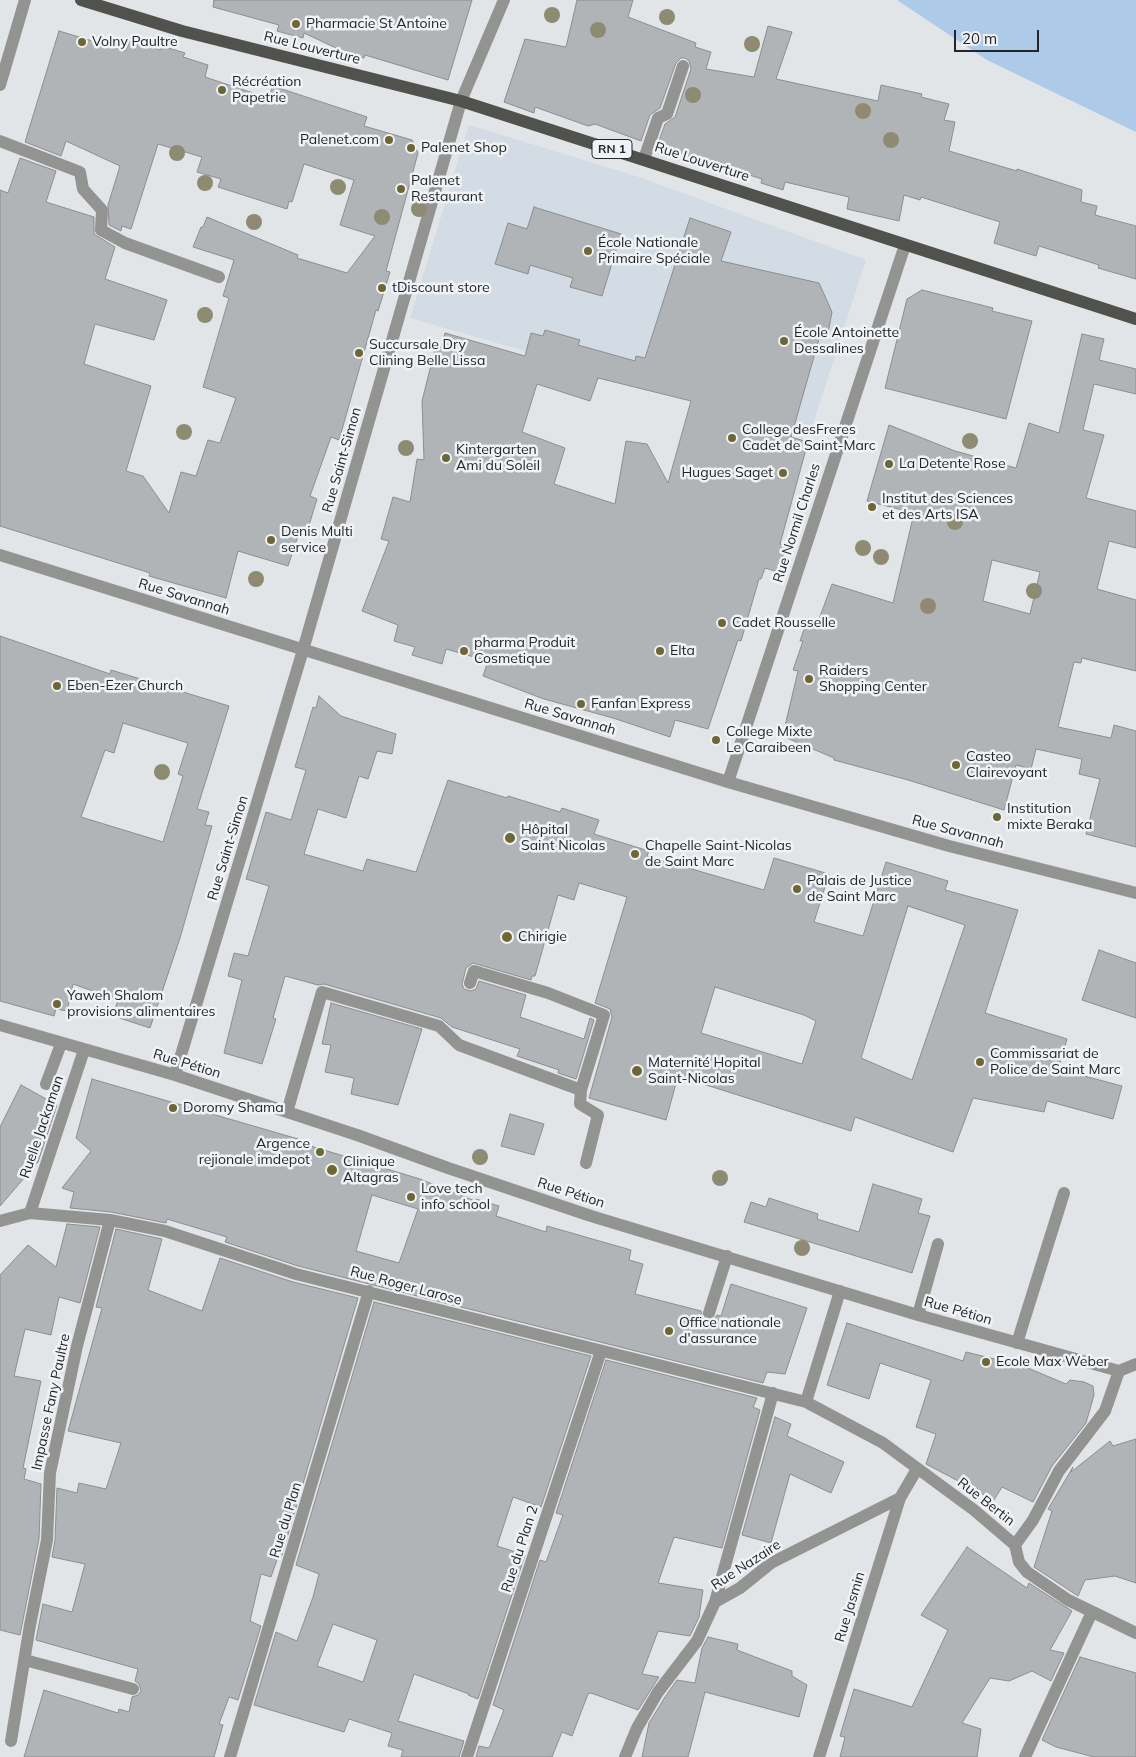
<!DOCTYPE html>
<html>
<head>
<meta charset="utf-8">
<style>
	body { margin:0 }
	#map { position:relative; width:1136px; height:1757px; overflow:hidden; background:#e2e5e8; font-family:Mulish,sans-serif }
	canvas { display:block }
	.scale { position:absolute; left:954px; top:30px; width:85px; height:22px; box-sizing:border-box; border:2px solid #242526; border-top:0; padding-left:6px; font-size:15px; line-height:18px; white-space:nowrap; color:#242526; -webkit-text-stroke:4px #eff2f6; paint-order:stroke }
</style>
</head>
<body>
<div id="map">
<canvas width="1136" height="1757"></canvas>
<div class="scale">20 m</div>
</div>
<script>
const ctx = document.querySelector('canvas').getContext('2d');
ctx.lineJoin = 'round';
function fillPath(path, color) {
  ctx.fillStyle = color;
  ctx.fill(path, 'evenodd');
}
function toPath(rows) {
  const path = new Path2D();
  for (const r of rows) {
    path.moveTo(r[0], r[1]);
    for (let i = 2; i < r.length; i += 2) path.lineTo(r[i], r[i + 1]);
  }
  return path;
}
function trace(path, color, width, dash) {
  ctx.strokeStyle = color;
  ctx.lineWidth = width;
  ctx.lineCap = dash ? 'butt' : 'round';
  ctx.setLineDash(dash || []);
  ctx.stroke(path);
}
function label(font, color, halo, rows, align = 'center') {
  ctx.font = font + ' Mulish,sans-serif';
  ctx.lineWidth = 5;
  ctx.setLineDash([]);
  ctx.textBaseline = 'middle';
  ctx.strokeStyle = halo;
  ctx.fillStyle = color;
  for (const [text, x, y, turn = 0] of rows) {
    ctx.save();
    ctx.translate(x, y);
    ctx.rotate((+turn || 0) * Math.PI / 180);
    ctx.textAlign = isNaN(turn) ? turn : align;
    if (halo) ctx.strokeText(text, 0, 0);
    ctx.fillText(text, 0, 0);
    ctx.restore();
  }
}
fillPath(toPath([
	[469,125,636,176,866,260,810,433,410,318]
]), '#d3dbe4');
fillPath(toPath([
	[897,0,1136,0,1136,132,987,60]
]), '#adcae9');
const building = toPath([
	[214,0,472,0,448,80,365,55,364,58,351,55,304,33,303,38,277,31,279,25,213,7,214,0],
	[577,0,633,0,628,17,696,43,695,47,711,52,706,69,754,77,768,26,792,32,776,79,878,101,881,85,922,94,921,97,949,104,944,120,955,122,949,151,1017,171,1017,169,1082,190,1081,202,1097,206,1095,215,1136,226,1136,279,1098,268,1099,265,1039,246,1036,256,994,243,1000,222,921,197,920,200,904,195,899,221,847,209,849,197,785,182,783,190,761,183,762,179,657,146,665,124,675,117,691,69,689,61,685,58,681,58,676,63,660,108,650,115,641,141,595,124,588,126,535,107,534,113,504,102,525,39,566,47,577,0],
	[59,31,126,51,129,41,161,50,162,46,185,53,183,57,208,65,205,77,268,98,273,86,367,117,364,126,412,140,418,153,386,271,390,272,378,311,376,310,339,440,331,437,310,496,317,499,306,535,299,533,288,566,238,551,226,598,149,576,150,573,0,526,0,190,8,193,20,158,56,171,46,202,94,217,94,234,115,247,105,279,167,300,154,340,95,324,84,364,151,386,126,471,143,476,169,513,181,472,196,476,208,440,220,443,236,398,203,387,229,298,223,296,234,260,193,247,201,227,203,227,207,217,298,255,297,258,347,273,375,236,340,225,354,180,304,164,292,202,289,201,287,209,218,187,221,179,197,172,202,157,158,144,131,229,122,226,121,231,109,225,108,205,120,166,66,141,61,156,25,142,59,31],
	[534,207,621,234,602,296,570,287,573,278,530,265,528,274,495,264,508,223,527,229,534,207],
	[690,218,731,232,721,261,819,283,832,312,828,333,821,332,791,437,808,442,780,544,786,546,778,572,765,568,761,579,759,579,741,641,738,640,708,729,675,720,670,737,613,718,544,699,483,676,488,661,446,649,442,664,412,655,415,647,394,641,398,625,362,611,389,541,381,539,393,497,410,502,417,459,424,460,422,401,436,345,441,347,445,333,525,356,531,333,543,336,545,330,580,340,578,345,635,361,636,356,645,358,690,218],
	[598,378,691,401,668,483,647,444,626,441,615,504,554,484,565,448,522,432,537,384,590,401,598,378],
	[922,290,993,308,992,311,1032,321,1006,419,885,388,907,299,922,290],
	[1082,334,1104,339,1099,360,1136,369,1136,394,1094,384,1083,430,1104,435,1086,498,1136,511,1136,548,1109,541,1097,589,1136,600,1136,671,1082,658,1081,663,1074,662,1058,727,1111,738,1114,725,1136,731,1136,847,1086,834,1100,779,1079,774,1082,759,1036,749,1031,769,1016,765,1004,810,908,780,834,760,834,758,787,738,792,728,785,726,798,671,793,670,803,641,800,641,808,618,818,622,832,584,893,603,914,513,867,501,889,425,955,451,1016,468,1029,423,1059,433,1082,334],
	[992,560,1040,572,1030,614,983,601,992,560],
	[0,636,110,674,111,670,229,706,197,809,209,812,205,825,212,826,180,938,150,1028,113,1016,118,1000,73,984,67,1011,56,1009,54,1016,0,1001,0,636],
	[123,723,188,743,178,774,183,776,163,842,81,817,105,750,114,753,123,723],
	[319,696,341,716,396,734,392,754,377,751,368,779,359,776,346,818,318,809,304,854,363,871,367,859,416,872,448,780,507,798,508,796,560,812,562,808,599,820,594,834,649,851,647,856,764,890,774,858,829,874,814,922,863,936,886,862,948,881,945,890,1018,910,985,1013,1067,1039,1058,1069,1122,1086,1113,1119,1047,1101,1044,1112,973,1098,953,1152,855,1117,851,1131,678,1076,666,1120,589,1098,612,1017,610,1009,595,1003,627,897,579,883,574,900,558,895,535,976,532,976,531,980,473,963,466,968,462,984,464,989,471,991,476,989,479,981,526,995,520,1017,584,1039,590,1018,594,1020,576,1079,558,1073,559,1070,517,1056,520,1049,452,1027,441,1018,324,984,318,985,285,976,273,1018,276,1019,262,1064,224,1053,242,980,228,976,234,953,248,956,269,886,246,879,266,812,291,820,306,770,295,767,313,707,316,708,319,696],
	[908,906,965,925,912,1080,861,1058,908,906],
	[715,987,804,1015,816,1021,802,1064,701,1033,715,987],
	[1099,950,1136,963,1136,1018,1082,1000,1099,950],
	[331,1003,422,1029,398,1105,351,1094,354,1078,325,1072,331,1045,322,1044,331,1003],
	[92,1079,305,1141,304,1144,420,1179,475,1201,476,1199,499,1206,496,1216,546,1232,547,1226,631,1250,629,1260,643,1264,635,1294,701,1311,703,1318,707,1321,714,1319,717,1315,721,1316,731,1284,807,1308,785,1374,767,1372,763,1383,298,1266,225,1242,227,1237,167,1219,166,1223,111,1212,70,1208,74,1192,62,1188,91,1151,76,1138,92,1079],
	[372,1195,418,1209,399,1263,356,1251,372,1195],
	[21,1085,57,1105,38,1162,0,1206,0,1127,21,1085],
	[510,1114,544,1124,534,1155,501,1146,510,1114],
	[873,1184,922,1199,918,1213,930,1216,912,1273,744,1222,751,1202,766,1207,769,1198,818,1214,817,1219,859,1232,873,1184],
	[67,1224,100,1227,80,1303,59,1297,51,1335,25,1329,14,1376,41,1381,23,1468,26,1469,24,1479,41,1484,39,1539,20,1635,0,1630,0,1275,28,1245,56,1267,67,1224],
	[116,1229,162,1239,148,1290,202,1311,220,1258,293,1282,358,1298,281,1558,278,1557,271,1577,261,1574,250,1621,261,1626,238,1700,229,1697,219,1724,223,1725,214,1757,24,1757,44,1690,118,1713,119,1709,129,1712,132,1697,138,1695,141,1691,139,1684,135,1681,138,1669,36,1640,43,1604,72,1612,85,1564,52,1557,55,1540,57,1488,77,1493,79,1483,106,1489,121,1443,68,1431,102,1308,96,1307,116,1229],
	[374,1302,591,1356,541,1507,513,1497,497,1546,525,1555,478,1699,468,1695,469,1694,414,1674,398,1721,464,1741,459,1757,401,1757,403,1750,388,1746,392,1733,349,1719,344,1732,254,1705,276,1632,297,1641,313,1597,319,1574,296,1565,374,1302],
	[333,1624,377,1640,363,1682,317,1666,333,1624],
	[847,1323,963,1361,966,1352,1023,1366,1066,1384,1070,1380,1084,1382,1093,1386,1094,1395,1086,1423,1052,1466,1033,1502,1002,1487,994,1500,926,1464,936,1434,916,1427,931,1380,880,1363,869,1399,827,1385,847,1323],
	[606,1360,757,1398,753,1407,760,1410,722,1548,674,1537,658,1583,703,1590,699,1617,690,1636,658,1631,642,1674,659,1677,638,1710,591,1693,588,1694,572,1736,562,1732,552,1757,476,1757,479,1746,489,1748,504,1710,493,1705,540,1560,546,1562,563,1515,556,1513,606,1360],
	[775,1417,791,1424,787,1436,844,1462,831,1493,790,1474,771,1543,742,1535,775,1417],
	[1136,1439,1136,1583,1115,1576,1085,1580,1078,1596,1034,1567,1052,1511,1048,1509,1073,1467,1071,1472,1110,1441,1113,1446,1136,1439],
	[967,1547,1027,1588,1029,1583,1072,1611,1050,1650,1064,1653,1051,1681,1032,1671,1009,1681,990,1678,962,1723,981,1729,977,1757,840,1757,845,1737,840,1736,854,1689,912,1707,948,1630,921,1615,967,1547],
	[708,1637,738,1644,737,1650,792,1671,792,1676,807,1685,799,1717,705,1692,688,1757,642,1757,649,1723,665,1697,677,1680,695,1683,702,1648,708,1637],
	[1080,1657,1136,1673,1136,1757,1094,1757,1056,1747,1042,1740,1080,1657]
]);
fillPath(building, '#b1b4b7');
trace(building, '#8b8e91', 1);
trace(toPath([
	[0,85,25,0],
	[0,141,80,172,83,189,102,210,101,230,125,243,219,277],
	[644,159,658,118,667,114,683,66],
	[0,555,728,782,949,846,1136,893],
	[728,782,905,245],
	[470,983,474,971,548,993,604,1015,581,1090,580,1104,598,1115,586,1163],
	[0,1025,175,1075,357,1135,448,1168,591,1216,918,1315,1119,1371,1136,1364],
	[175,1075,303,650,461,101,504,0],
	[46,1084,61,1044],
	[287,1112,322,992,439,1026,459,1045,581,1090],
	[30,1213,84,1050],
	[0,1221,30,1213,110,1220,165,1231,296,1274,806,1402,883,1443,974,1510,1015,1545,1019,1562,1027,1572,1068,1600,1136,1633],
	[709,1313,727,1256],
	[918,1315,938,1244],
	[1017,1343,1064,1193],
	[806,1402,840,1291],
	[1015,1545,1033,1520,1059,1471,1105,1411,1119,1371],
	[715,1602,773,1393],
	[25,1660,133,1689],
	[11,1741,30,1625,47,1540,50,1473,77,1346,110,1220],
	[230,1757,369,1291],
	[467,1757,601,1351],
	[625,1757,637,1728,658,1692,697,1641,715,1602,740,1588,771,1563,900,1498],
	[819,1757,900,1498,917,1469],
	[1025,1757,1092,1612]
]), '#939392', 12);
trace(toPath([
	[81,0,182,31,461,101,1136,319]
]), '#51514e', 12);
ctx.fillStyle = '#8e8b72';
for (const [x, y] of [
	[552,15],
	[667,17],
	[598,30],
	[752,44],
	[693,95],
	[863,111],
	[891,140],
	[177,153],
	[205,183],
	[338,187],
	[419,209],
	[382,217],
	[254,222],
	[205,315],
	[184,432],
	[970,441],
	[406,448],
	[955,522],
	[863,548],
	[881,557],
	[256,579],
	[1034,591],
	[928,606],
	[162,772],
	[480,1157],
	[720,1178],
	[802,1248]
]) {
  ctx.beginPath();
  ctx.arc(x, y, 8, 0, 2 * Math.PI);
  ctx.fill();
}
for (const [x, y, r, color] of [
	[296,24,5,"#6e6733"],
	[82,42,5,"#6e6733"],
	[222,90,5,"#6e6733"],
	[389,140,5,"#6e6733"],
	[411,148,5,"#6e6733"],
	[401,189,5,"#6e6733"],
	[588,251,5,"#6e6733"],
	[382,288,5,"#6e6733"],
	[784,341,5,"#6e6733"],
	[359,353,5,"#6e6733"],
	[732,438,5,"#6e6733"],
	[446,458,5,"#6e6733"],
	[889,464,5,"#6e6733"],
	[783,473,5,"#6e6733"],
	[872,507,5,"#6e6733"],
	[271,540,5,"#6e6733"],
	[722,623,5,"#6e6733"],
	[464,651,5,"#6e6733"],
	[660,651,5,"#6e6733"],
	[809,679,5,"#6e6733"],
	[57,686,5,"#6e6733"],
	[581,704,5,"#6e6733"],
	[716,740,5,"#6e6733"],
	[956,765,5,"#6e6733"],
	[997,817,5,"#6e6733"],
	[510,838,6,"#6e6733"],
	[635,854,5,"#6e6733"],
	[797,889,5,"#6e6733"],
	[507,937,6,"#6e6733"],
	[57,1004,5,"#6e6733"],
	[980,1062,5,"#6e6733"],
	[637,1071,6,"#6e6733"],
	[173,1108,5,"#6e6733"],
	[320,1152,5,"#6e6733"],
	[332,1170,6,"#6e6733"],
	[411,1197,5,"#6e6733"],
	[669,1331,5,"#6e6733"],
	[986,1362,5,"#6e6733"]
]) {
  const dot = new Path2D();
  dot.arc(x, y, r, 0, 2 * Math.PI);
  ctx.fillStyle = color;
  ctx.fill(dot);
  trace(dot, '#eff2f6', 2);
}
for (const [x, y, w] of [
	[612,149,40]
]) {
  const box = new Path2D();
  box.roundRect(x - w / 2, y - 9.5, w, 19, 4);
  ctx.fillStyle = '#eff2f6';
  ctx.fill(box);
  trace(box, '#242526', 1);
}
label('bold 12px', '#242526', null, [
	["RN 1",612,149]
]);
label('14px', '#242526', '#eff2f6', [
	["Pharmacie St Antoine",306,24],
	["Volny Paultre",92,42],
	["Récréation",232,82],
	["Papetrie",232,98],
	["Palenet.com",379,140,"right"],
	["Palenet Shop",421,148],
	["Palenet",411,181],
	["Restaurant",411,197],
	["École Nationale",598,243],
	["Primaire Spéciale",598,259],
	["tDiscount store",392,288],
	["École Antoinette",794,333],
	["Dessalines",794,349],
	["Succursale Dry",369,345],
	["Clining Belle Lissa",369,361],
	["College desFreres",742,430],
	["Cadet de Saint-Marc",742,446],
	["Kintergarten",456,450],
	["Ami du Soleil",456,466],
	["La Detente Rose",899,464],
	["Hugues Saget",773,473,"right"],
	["Institut des Sciences",882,499],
	["et des Arts ISA",882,515],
	["Denis Multi",281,532],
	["service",281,548],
	["Cadet Rousselle",732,623],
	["pharma Produit",474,643],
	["Cosmetique",474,659],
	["Elta",670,651],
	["Raiders",819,671],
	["Shopping Center",819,687],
	["Eben-Ezer Church",67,686],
	["Fanfan Express",591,704],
	["College Mixte",726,732],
	["Le Caraibeen",726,748],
	["Casteo",966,757],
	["Clairevoyant",966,773],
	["Institution",1007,809],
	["mixte Beraka",1007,825],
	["Hôpital",521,830],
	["Saint Nicolas",521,846],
	["Chapelle Saint-Nicolas",645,846],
	["de Saint Marc",645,862],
	["Palais de Justice",807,881],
	["de Saint Marc",807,897],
	["Chirigie",518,937],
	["Yaweh Shalom",67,996],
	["provisions alimentaires",67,1012],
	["Commissariat de",990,1054],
	["Police de Saint Marc",990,1070],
	["Maternité Hopital",648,1063],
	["Saint-Nicolas",648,1079],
	["Doromy Shama",183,1108],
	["Argence",310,1144,"right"],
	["rejionale imdepot",310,1160,"right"],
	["Clinique",343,1162],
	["Altagras",343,1178],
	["Love tech",421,1189],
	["info school",421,1205],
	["Office nationale",679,1323],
	["d'assurance",679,1339],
	["Ecole Max Weber",996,1362]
], 'left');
label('14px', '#242526', '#eff2f6', [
	["Rue Louverture",312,48,14],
	["Rue Louverture",702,162,18],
	["Rue Saint-Simon",342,460,-74],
	["Rue Normil Charles",797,523,-72],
	["Rue Savannah",184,597,17],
	["Rue Savannah",570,717,17],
	["Rue Savannah",958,832,15],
	["Rue Saint-Simon",228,848,-73],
	["Rue Pétion",187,1064,17],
	["Ruelle Jackaman",42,1127,-71],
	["Rue Pétion",571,1193,18],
	["Rue Roger Larose",406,1286,15],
	["Rue Pétion",958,1311,16],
	["Impasse Fany Paultre",51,1402,-78],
	["Rue Bertin",986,1502,38],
	["Rue du Plan",286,1520,-73],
	["Rue du Plan 2",520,1549,-72],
	["Rue Nazaire",746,1565,-33],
	["Rue Jasmin",850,1607,-73]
]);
</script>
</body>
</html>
